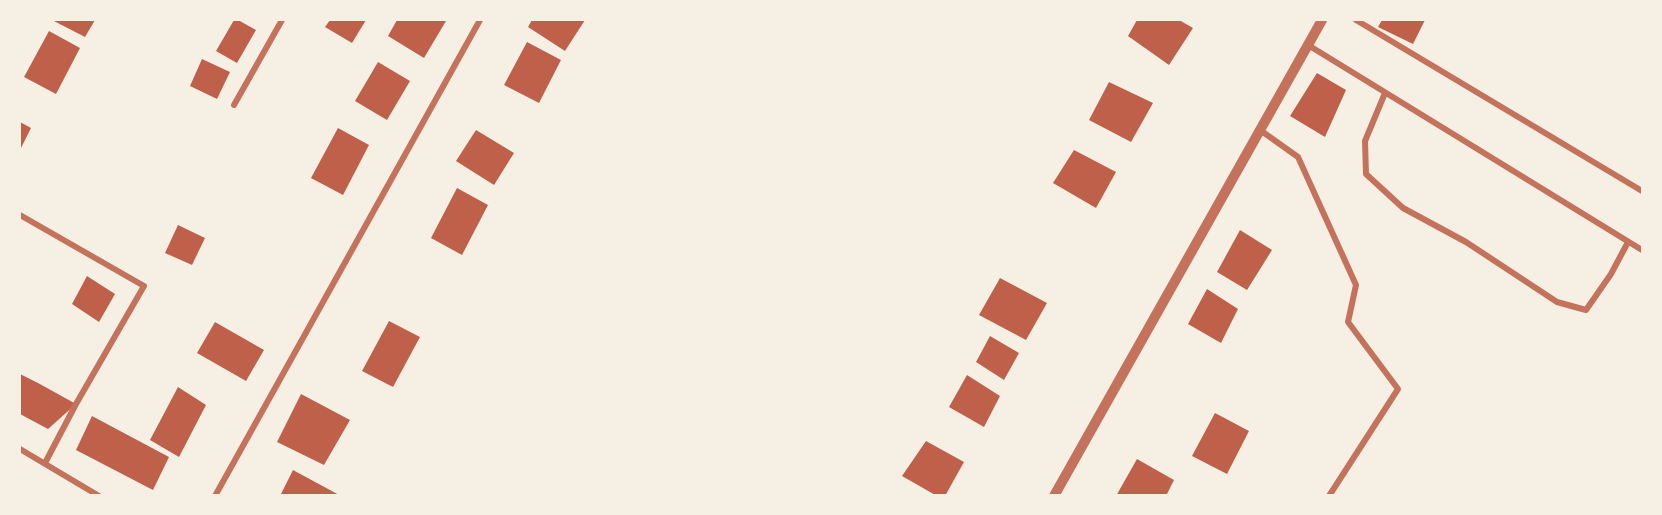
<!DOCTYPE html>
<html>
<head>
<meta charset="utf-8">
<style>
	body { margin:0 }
	#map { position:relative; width:1662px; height:515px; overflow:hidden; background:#f6efe4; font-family:Lora,serif }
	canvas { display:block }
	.frame { position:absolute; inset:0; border:21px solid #f6efe4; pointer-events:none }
</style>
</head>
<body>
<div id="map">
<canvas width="1662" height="515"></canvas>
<div class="frame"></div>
</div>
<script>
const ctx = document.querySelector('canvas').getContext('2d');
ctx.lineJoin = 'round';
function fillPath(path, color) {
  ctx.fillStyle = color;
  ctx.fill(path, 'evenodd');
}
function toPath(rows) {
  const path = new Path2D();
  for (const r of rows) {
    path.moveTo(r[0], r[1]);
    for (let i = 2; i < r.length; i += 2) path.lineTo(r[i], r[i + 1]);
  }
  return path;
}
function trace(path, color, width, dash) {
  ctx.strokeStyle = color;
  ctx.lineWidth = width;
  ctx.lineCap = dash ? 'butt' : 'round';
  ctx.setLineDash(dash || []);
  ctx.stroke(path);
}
fillPath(toPath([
	[52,20,95,20,85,37],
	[234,20,238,20,256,30,237,63,216,51],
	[330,20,366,20,352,43,325,27],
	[397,20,443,20,446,21,424,58,388,36],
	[532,20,585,20,565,51,528,27],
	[1137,20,1179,20,1193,28,1169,65,1128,36],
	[1382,20,1425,20,1413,44,1378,27],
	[49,31,80,48,56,94,24,77],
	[527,42,561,60,539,103,504,85],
	[202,59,230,72,217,99,190,86],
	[378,62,410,81,387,120,355,101],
	[1317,73,1346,90,1325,137,1290,116],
	[1109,82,1153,103,1131,142,1089,120],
	[20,122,31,128,20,150],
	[338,128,369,145,343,195,311,178],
	[476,130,514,153,494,185,456,161],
	[1074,150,1116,172,1096,208,1053,183],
	[457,188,488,205,462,255,431,238],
	[178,225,205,238,192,265,165,253],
	[1240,230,1272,250,1247,290,1217,272],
	[87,276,115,294,99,322,72,304],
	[1000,278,1047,303,1026,340,979,315],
	[1207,289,1238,309,1221,343,1188,324],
	[389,321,420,337,393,387,362,371],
	[215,322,264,350,246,381,197,353],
	[990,336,1019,353,1004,380,976,362],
	[20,374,38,383,76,404,48,429,20,414],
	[967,375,1000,396,984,427,949,407],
	[178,387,206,405,179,457,150,440],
	[301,394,350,420,324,465,277,442],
	[1215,413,1249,431,1227,474,1192,456],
	[92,416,169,457,153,490,76,450],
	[926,441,964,462,945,496,937,496,902,476],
	[1137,459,1174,480,1166,496,1116,496],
	[293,470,341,496,280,496]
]), '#bf614a');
trace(toPath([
	[1356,20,1642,191],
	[1308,45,1642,250],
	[1385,93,1365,141,1366,174,1403,208,1466,242,1557,302,1586,310,1611,274,1628,242],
	[234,105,282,20],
	[1260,130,1298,157,1356,285,1348,322,1398,389,1329,496],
	[20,215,144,286,76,404,45,463],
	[20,449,99,496],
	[215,496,480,20]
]), '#c5725c', 6);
trace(toPath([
	[1054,496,1322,20]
]), '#c5725c', 10);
</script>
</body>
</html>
